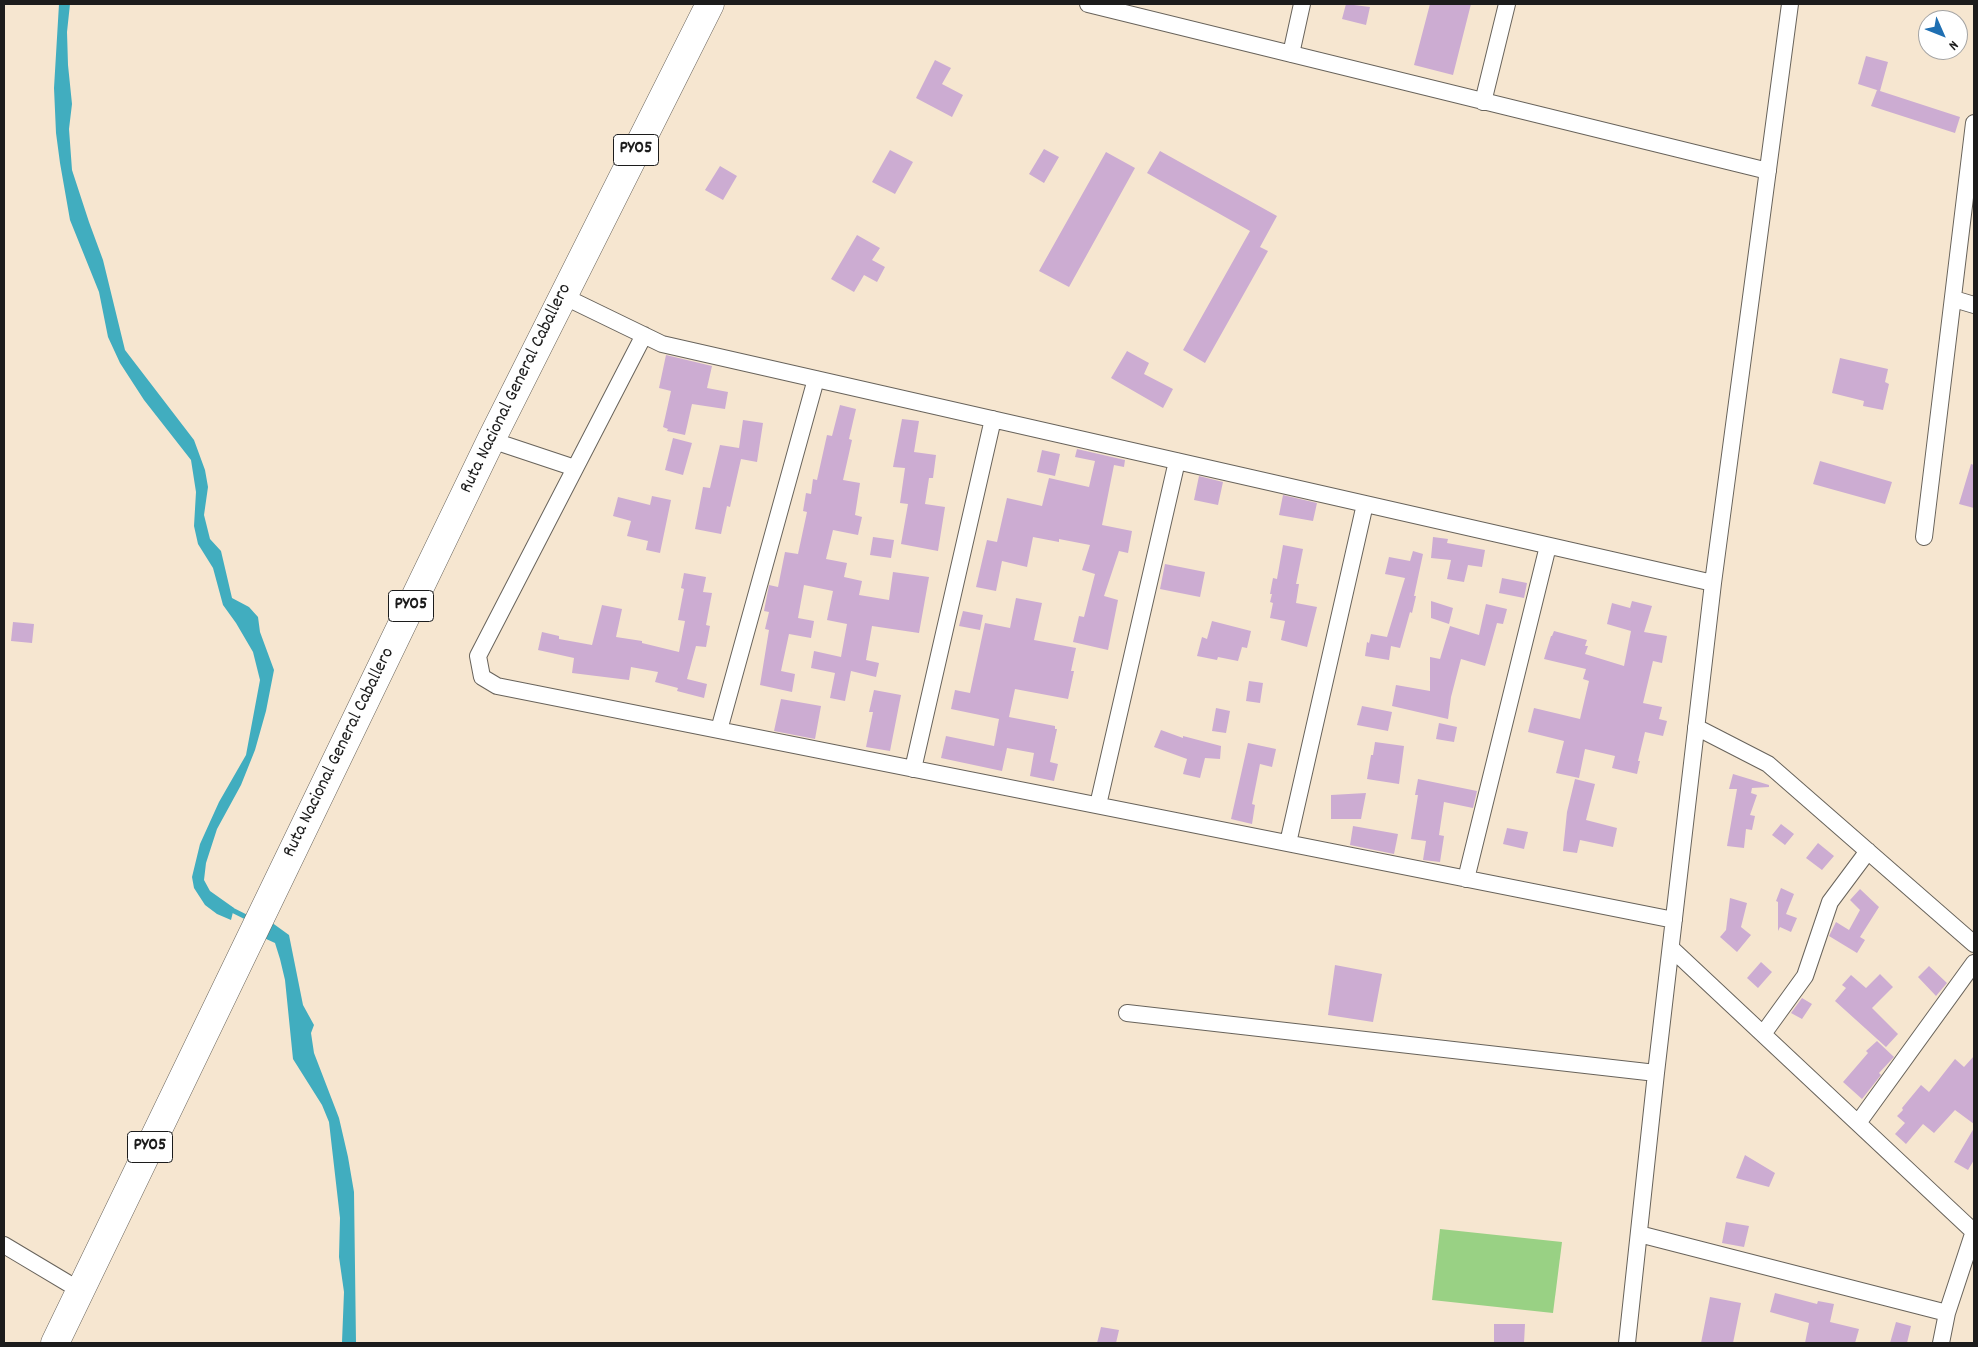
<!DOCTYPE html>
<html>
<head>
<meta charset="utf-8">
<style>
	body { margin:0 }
	#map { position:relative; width:1978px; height:1347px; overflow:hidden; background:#f6e6d0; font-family:Dekko,sans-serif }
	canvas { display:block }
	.frame { position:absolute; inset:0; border:5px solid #1c1c1c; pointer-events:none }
	.north { position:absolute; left:1918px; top:10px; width:50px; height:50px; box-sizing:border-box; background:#fff; border:1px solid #a4a4a4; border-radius:50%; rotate:134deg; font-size:14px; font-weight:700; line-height:20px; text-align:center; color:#1c1c1c }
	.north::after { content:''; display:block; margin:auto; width:18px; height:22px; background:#1f6fb2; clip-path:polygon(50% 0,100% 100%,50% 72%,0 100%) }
</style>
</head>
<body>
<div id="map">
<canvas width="1978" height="1347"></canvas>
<div class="frame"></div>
<div class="north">N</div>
</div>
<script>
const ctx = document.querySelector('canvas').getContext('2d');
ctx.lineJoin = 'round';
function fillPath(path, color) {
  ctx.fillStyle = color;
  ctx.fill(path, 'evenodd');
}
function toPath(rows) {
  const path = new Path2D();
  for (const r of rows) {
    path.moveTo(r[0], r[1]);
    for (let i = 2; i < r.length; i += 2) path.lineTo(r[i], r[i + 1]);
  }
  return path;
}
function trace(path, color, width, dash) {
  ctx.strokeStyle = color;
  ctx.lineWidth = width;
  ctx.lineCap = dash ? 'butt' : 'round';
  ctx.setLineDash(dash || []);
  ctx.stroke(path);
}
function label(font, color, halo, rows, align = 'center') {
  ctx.font = font + ' Dekko,sans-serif';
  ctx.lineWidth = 5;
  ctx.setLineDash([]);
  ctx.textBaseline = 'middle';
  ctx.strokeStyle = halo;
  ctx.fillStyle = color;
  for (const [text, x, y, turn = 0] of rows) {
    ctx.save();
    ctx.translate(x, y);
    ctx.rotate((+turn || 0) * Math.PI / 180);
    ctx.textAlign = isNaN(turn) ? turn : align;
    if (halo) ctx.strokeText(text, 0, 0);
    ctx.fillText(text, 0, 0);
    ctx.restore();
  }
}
fillPath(toPath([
	[1440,1229,1562,1242,1553,1313,1432,1300]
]), '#99d184');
fillPath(toPath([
	[59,4,70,4,67,32,68,65,72,104,69,129,72,170,89,222,103,260,125,350,194,440,205,470,208,487,204,515,210,539,221,551,232,598,249,607,258,617,260,632,274,670,266,711,255,750,241,785,217,829,206,863,204,880,210,891,234,908,231,920,217,914,205,905,194,888,192,877,200,844,219,802,246,755,260,680,253,652,236,623,223,605,213,568,198,544,194,526,196,492,191,460,144,400,120,363,108,337,99,292,70,220,60,163,56,133,54,88],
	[271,922,289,935,303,1005,314,1025,311,1033,314,1053,339,1118,348,1157,354,1192,356,1343,342,1343,342,1342,344,1292,339,1257,340,1218,329,1122,322,1105,293,1059,285,980,280,959,275,943,264,938]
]), '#41adbf');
trace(toPath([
	[228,908,250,919]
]), '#41adbf', 5);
fillPath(toPath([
	[1346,4,1370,7,1366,25,1342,19],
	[1430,4,1471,4,1453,75,1414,65],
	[1866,56,1888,62,1880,91,1858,84],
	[935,60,951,68,942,84,963,95,952,117,916,98],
	[1877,90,1960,117,1955,133,1871,106],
	[1044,149,1059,157,1044,183,1029,174],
	[890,150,913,162,895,194,872,182],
	[1160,151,1277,216,1260,247,1268,251,1205,363,1183,350,1250,231,1147,173],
	[1106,152,1135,168,1069,287,1039,271],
	[720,166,737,176,723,200,705,190],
	[857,235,880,248,872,260,885,267,877,282,864,275,854,292,831,279],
	[1127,351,1149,363,1144,374,1173,389,1163,408,1111,378],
	[666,355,712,366,707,388,728,392,725,409,692,404,685,435,667,431,668,429,663,427,671,391,659,388],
	[1840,358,1888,369,1885,382,1889,384,1883,410,1863,406,1864,401,1832,393],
	[840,405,856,409,849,439,852,440,843,480,860,483,855,515,862,517,858,535,833,530,826,559,847,563,844,577,862,581,859,595,889,600,893,572,929,577,919,633,872,626,866,660,879,663,876,677,851,671,845,701,830,698,835,673,811,668,814,651,841,657,847,624,827,620,833,591,804,585,798,618,814,621,811,638,789,634,781,671,795,674,792,692,760,685,769,630,765,629,769,612,764,611,769,585,778,587,785,552,798,554,807,512,803,511,806,493,811,494,813,479,817,480,827,435,832,436],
	[902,419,919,421,914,452,936,455,933,478,929,478,925,504,945,507,938,551,901,544,908,504,900,503,905,468,893,467],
	[743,420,763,423,757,462,741,459,730,507,727,506,721,534,695,529,703,487,710,488,720,445,739,448],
	[673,438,692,443,683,475,665,470],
	[1077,449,1125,460,1124,467,1114,465,1102,525,1132,531,1128,553,1119,551,1104,596,1118,600,1108,650,1073,642,1079,616,1084,617,1095,574,1082,570,1090,545,1059,539,1059,542,1033,537,1027,567,1002,561,996,591,976,587,987,540,997,542,1007,498,1042,506,1049,478,1089,487,1095,461,1075,457],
	[1042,450,1060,454,1055,476,1037,472],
	[1820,461,1892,482,1885,504,1813,484],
	[1971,464,1974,465,1974,508,1959,504],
	[1199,476,1223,482,1218,505,1194,500],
	[1283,495,1317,503,1313,521,1279,515],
	[652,496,671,500,660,553,646,550,648,541,627,536,631,521,613,516,618,497,650,505],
	[873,537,894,540,891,558,870,555],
	[1433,537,1448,539,1447,543,1485,550,1482,567,1468,565,1464,582,1447,579,1451,560,1431,558],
	[1283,545,1303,549,1296,584,1299,584,1296,603,1317,607,1307,647,1281,640,1285,621,1270,618,1273,603,1270,602,1272,594,1270,594,1273,578,1277,579],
	[1413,551,1423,554,1414,596,1416,596,1412,613,1410,612,1400,648,1391,646,1389,660,1365,656,1367,642,1369,643,1371,634,1387,637,1405,578,1385,574,1389,557,1410,561],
	[1165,564,1205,572,1200,597,1160,589],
	[684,573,706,577,703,592,712,593,706,625,710,626,706,647,696,646,687,679,707,684,704,698,677,691,678,688,655,682,658,672,631,667,629,680,572,673,574,658,538,650,542,632,559,636,559,639,592,645,602,605,622,609,616,637,642,641,642,643,679,652,685,621,678,620,684,589,681,588],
	[1502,578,1527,583,1524,598,1499,593],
	[1016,598,1042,603,1034,640,1076,648,1071,671,1074,671,1068,699,1015,689,1009,717,1055,726,1055,729,1057,729,1050,762,1058,764,1054,781,1030,776,1034,753,1007,748,1002,771,941,758,946,736,994,746,999,719,951,709,955,690,970,693,985,623,1010,628],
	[1431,601,1453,608,1449,624,1431,618],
	[1632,601,1652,606,1644,632,1667,636,1662,663,1653,661,1643,703,1662,707,1659,719,1667,721,1663,736,1645,732,1638,761,1640,761,1637,774,1612,768,1615,756,1585,749,1579,778,1556,773,1564,741,1528,732,1534,708,1580,719,1589,681,1583,679,1586,669,1544,659,1551,636,1552,636,1554,631,1587,640,1585,646,1588,646,1585,654,1624,666,1631,631,1607,624,1612,603,1630,608],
	[1486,604,1507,609,1503,624,1497,623,1485,666,1461,659,1451,697,1448,719,1392,706,1396,685,1430,691,1430,657,1440,659,1450,626,1479,635],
	[963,611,983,615,980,630,959,626],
	[1212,621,1251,631,1247,648,1242,647,1238,661,1218,657,1217,660,1197,656,1202,637,1207,639],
	[13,622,34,624,32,643,11,641],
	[1249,681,1263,683,1260,703,1246,701],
	[874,690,901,695,890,751,866,747,873,712,869,712],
	[781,699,821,706,815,739,774,731],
	[1362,706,1392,712,1388,731,1357,725],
	[1216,708,1230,711,1226,733,1212,731],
	[1439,723,1457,727,1454,742,1436,739],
	[1161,730,1183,738,1183,736,1221,746,1220,759,1205,758,1200,778,1183,774,1187,759,1154,747],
	[1375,742,1404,746,1399,784,1367,779,1371,755,1373,755],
	[1248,743,1276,749,1272,767,1260,764,1252,804,1255,805,1252,824,1231,819],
	[1733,774,1769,785,1769,787,1752,788,1751,793,1757,795,1750,815,1755,816,1752,830,1746,829,1744,848,1727,846,1737,789,1729,789],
	[1418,779,1477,791,1473,808,1444,802,1439,835,1444,836,1440,862,1423,860,1426,841,1411,839,1418,795,1415,795],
	[1575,779,1595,784,1586,820,1617,828,1613,847,1580,840,1577,853,1563,851,1567,812],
	[1366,793,1361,819,1331,819,1331,795],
	[1781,824,1794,834,1785,845,1772,835],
	[1353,826,1398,834,1394,854,1350,845],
	[1507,828,1528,832,1524,849,1503,844],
	[1818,843,1834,856,1822,870,1806,858],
	[1781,888,1794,894,1786,914,1797,918,1791,932,1780,927,1778,931,1778,902,1776,901],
	[1860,889,1879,907,1860,937,1865,940,1857,953,1829,936,1836,922,1849,930,1860,910,1850,900],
	[1730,898,1747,903,1741,927,1751,935,1737,952,1720,937,1726,930],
	[1761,962,1772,972,1758,988,1747,978],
	[1335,965,1382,974,1373,1022,1328,1015],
	[1929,966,1947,983,1936,996,1918,977],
	[1880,974,1893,987,1872,1008,1898,1034,1886,1047,1835,1001,1846,988,1842,985,1851,975,1866,988],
	[1802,998,1812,1004,1802,1019,1791,1013],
	[1877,1041,1894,1057,1879,1073,1881,1075,1862,1099,1843,1082,1868,1053,1866,1051],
	[1974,1056,1974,1124,1955,1110,1934,1133,1923,1124,1906,1144,1895,1134,1905,1123,1897,1116,1903,1110,1902,1108,1921,1085,1929,1092,1955,1059,1964,1067],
	[1974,1128,1974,1160,1968,1170,1954,1162],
	[1745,1155,1775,1173,1769,1187,1736,1178],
	[1726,1222,1749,1226,1744,1247,1722,1243],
	[1775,1293,1817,1304,1818,1301,1834,1304,1830,1322,1859,1329,1855,1343,1805,1343,1809,1323,1770,1312],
	[1710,1297,1741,1303,1733,1343,1701,1343],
	[1896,1322,1911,1326,1907,1343,1890,1343],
	[1494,1324,1525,1324,1524,1343,1494,1343],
	[1101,1327,1119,1330,1116,1343,1097,1343]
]), '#ccacd2');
const minor = toPath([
	[1088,4,1768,171],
	[1291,54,1302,4],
	[1483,102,1507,4],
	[563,296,662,344,1713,583],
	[1954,299,1974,305],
	[644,335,478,656,482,677,497,686,1674,920],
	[491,440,575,468],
	[1924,537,1974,123],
	[1696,727,1768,764,1974,944],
	[719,730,816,379],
	[913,769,993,419],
	[1098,805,1177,461],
	[1288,843,1365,504],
	[1466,879,1548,546],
	[1671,948,1974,1232],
	[1127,1013,1656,1073],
	[1763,1034,1805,976,1830,902,1868,851],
	[1858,1123,1974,963],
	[1639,1234,1947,1313],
	[4,1245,81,1291],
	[1627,1343,1656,1073,1713,583,1790,4],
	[1941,1343,1947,1313,1974,1231]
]);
const trunk = toPath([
	[55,1343,491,440,710,4]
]);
trace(minor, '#68635b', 18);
trace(trunk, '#68635b', 29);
trace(minor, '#fff', 16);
trace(trunk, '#fff', 28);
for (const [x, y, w] of [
	[636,150,45],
	[411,606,45],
	[150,1147,45]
]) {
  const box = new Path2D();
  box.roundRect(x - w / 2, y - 15.5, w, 31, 4);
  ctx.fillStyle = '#fff';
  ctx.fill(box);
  trace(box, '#1c1c1c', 1);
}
label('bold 18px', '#1c1c1c', null, [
	["PY05",636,150],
	["PY05",411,606],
	["PY05",150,1147]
]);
label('19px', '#1c1c1c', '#fff', [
	["Ruta Nacional General Caballero",517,389,-64],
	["Ruta Nacional General Caballero",340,753,-64]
]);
</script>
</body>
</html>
